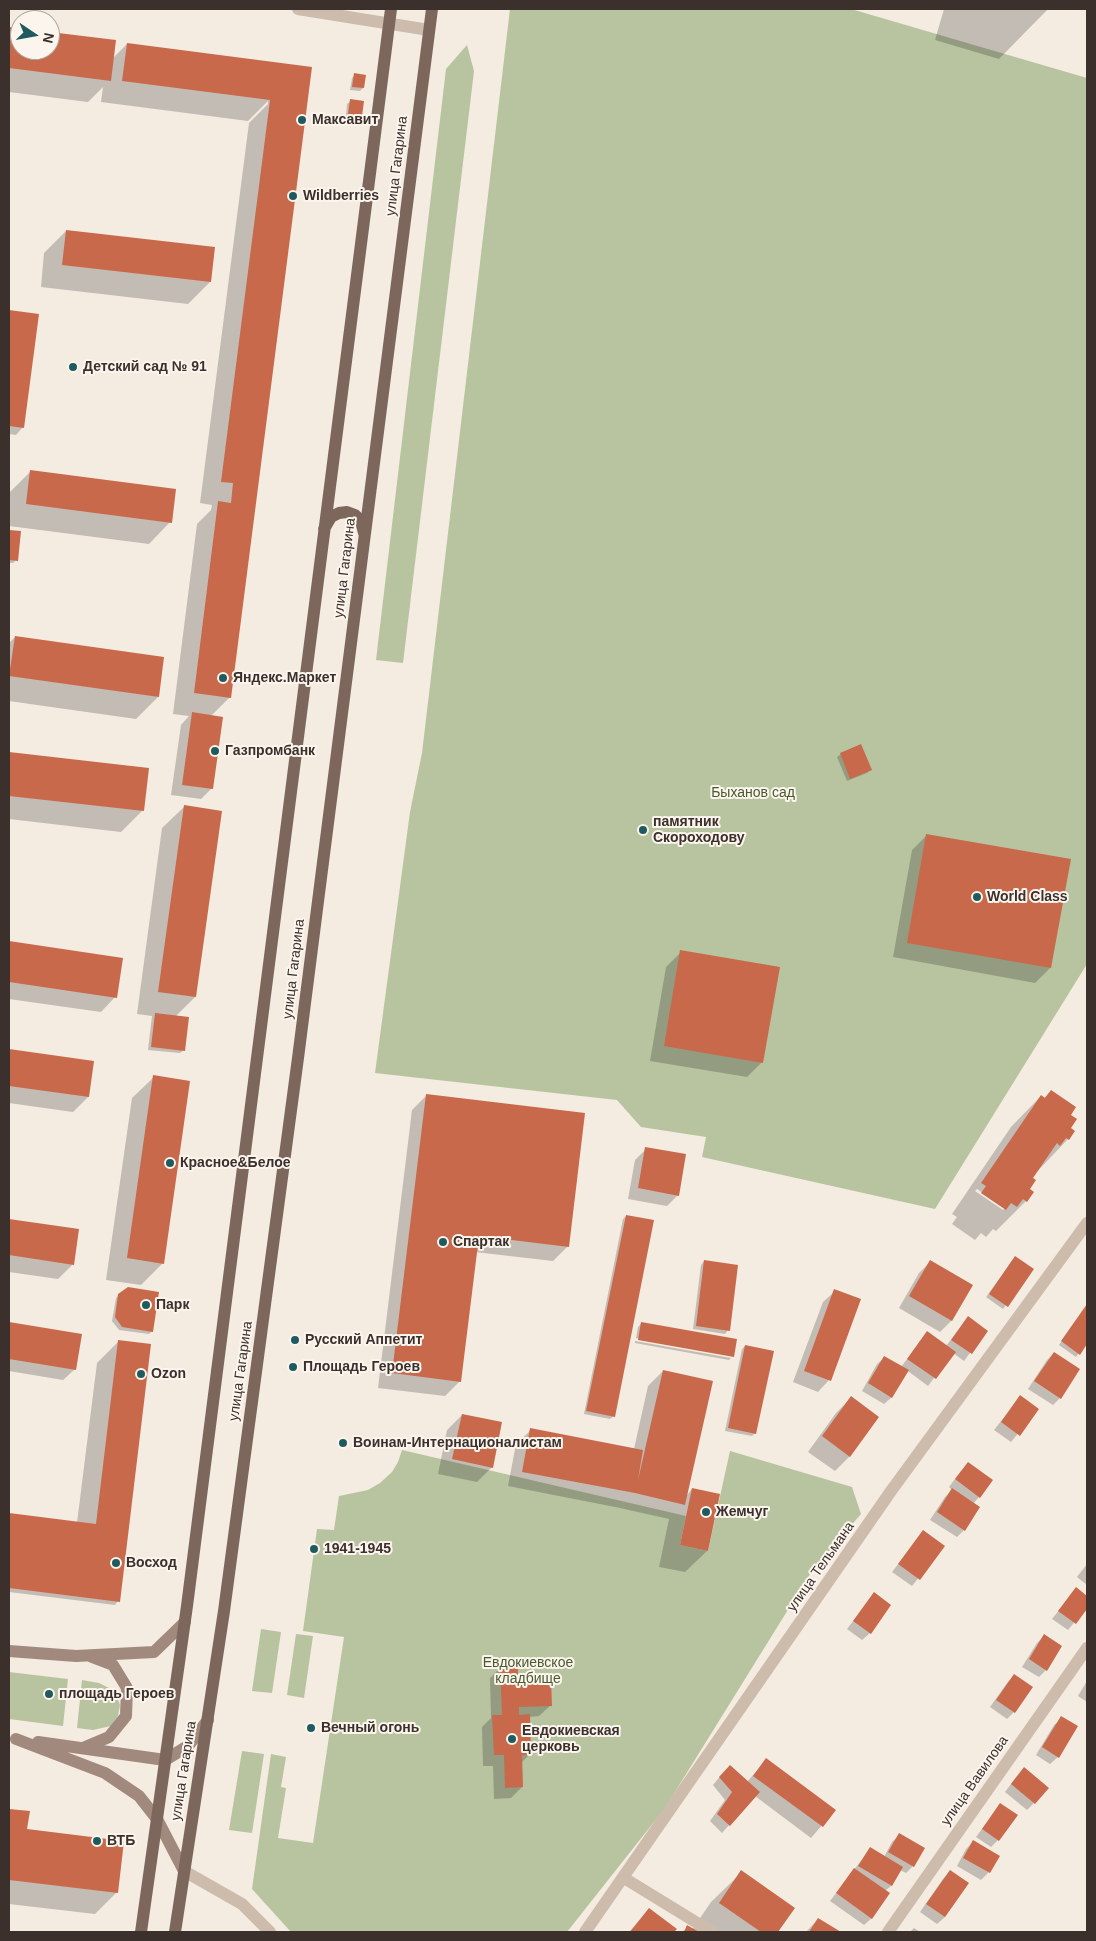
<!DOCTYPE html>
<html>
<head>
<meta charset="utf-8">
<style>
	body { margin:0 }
	#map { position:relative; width:1096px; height:1941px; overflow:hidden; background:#f4ebe1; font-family:Arial,sans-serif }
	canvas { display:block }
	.frame { position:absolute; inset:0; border:10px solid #3b302b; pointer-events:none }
	.north { position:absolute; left:10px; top:10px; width:50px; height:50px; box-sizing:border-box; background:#fbf5ee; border:1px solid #aea6a0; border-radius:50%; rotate:102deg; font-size:14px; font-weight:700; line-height:20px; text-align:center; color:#3b302b }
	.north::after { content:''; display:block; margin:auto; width:18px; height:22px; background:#1f5a5e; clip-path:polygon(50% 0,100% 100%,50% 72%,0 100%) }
</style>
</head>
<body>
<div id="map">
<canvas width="1096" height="1941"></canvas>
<div class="frame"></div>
<div class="north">N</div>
</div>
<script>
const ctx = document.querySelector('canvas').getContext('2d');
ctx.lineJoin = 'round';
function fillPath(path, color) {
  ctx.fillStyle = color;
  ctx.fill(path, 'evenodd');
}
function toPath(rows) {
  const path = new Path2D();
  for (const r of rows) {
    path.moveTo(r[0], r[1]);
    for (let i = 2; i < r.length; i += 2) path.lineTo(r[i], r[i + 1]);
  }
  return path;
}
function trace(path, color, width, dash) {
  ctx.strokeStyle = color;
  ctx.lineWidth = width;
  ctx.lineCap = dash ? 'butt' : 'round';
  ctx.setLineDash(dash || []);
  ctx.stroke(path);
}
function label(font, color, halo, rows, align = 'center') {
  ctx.font = font + ' Arial,sans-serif';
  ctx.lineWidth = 4;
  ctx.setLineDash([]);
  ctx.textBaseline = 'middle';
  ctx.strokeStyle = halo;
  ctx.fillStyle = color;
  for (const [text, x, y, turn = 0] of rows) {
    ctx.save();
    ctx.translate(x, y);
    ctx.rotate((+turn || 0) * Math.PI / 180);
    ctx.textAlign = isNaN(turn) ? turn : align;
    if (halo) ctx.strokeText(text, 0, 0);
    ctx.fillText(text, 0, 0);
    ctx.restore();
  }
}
fillPath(toPath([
	[510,9,851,9,1087,78,1087,964,935,1209,702,1157,706,1137,641,1127,617,1100,375,1073,410,812,422,753],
	[467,45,474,71,403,663,376,660,446,69],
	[402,1450,686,1516,680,1545,708,1551,730,1451,852,1487,861,1514,812,1571,665,1808,567,1932,291,1932,252,1889,271,1754,286,1757,281,1787,286,1788,278,1838,313,1843,344,1637,303,1631,317,1529,334,1530,339,1496,368,1490,380,1483,392,1472,398,1462],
	[261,1629,281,1632,272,1693,252,1691],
	[296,1634,313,1636,304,1698,287,1695],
	[9,1672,68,1679,63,1726,9,1719],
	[82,1680,99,1683,115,1691,120,1705,118,1716,111,1726,93,1730,77,1728],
	[242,1751,264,1754,252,1833,229,1830]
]), '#b8c4a0');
fillPath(toPath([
	[944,9,1048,9,999,59,935,40],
	[9,28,20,30,20,50,50,50,50,33,112,59,127,44,311,68,230,697,211,716,212,788,201,799,171,795,181,725,189,716,173,714,197,524,211,510,212,505,200,503,249,123,268,104,268,101,248,121,101,102,103,87,88,102,9,92],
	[355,75,363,88,360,91,350,90,352,78],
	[351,101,361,116,358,119,346,117,347,104],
	[66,231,214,248,210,282,188,304,41,287,44,253],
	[9,312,37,315,23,427,16,435,9,434],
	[30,472,170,522,149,544,9,526,9,493],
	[9,531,19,532,16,560,13,563,9,563],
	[15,637,158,697,136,719,9,701,9,643],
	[9,753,147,769,143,810,121,832,9,819],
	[841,754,870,770,867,773,847,781,837,757],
	[184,807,195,997,176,1016,184,1050,180,1053,148,1050,152,1016,137,1014,162,828],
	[927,835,1050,968,1035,983,893,957,912,850],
	[9,942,121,959,115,997,101,1012,9,999],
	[681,952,762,1062,747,1077,650,1061,666,967],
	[9,1050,93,1062,88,1097,73,1112,9,1103],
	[154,1077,163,1263,141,1285,106,1280,132,1098],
	[1051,1091,1069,1116,1068,1139,1031,1178,1026,1201,996,1231,993,1229,986,1237,981,1233,975,1240,952,1224,957,1217,952,1214,1011,1127,1041,1096,1044,1098],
	[977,1189,1005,1208,1003,1210,975,1191],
	[427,1095,568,1246,553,1261,475,1252,460,1381,445,1396,378,1388,412,1110],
	[646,1149,678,1195,667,1206,628,1199,635,1160],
	[626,1216,614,1416,610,1419,584,1414,623,1219],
	[9,1220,78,1230,73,1264,58,1279,9,1272],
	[704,1261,728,1330,725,1334,693,1329,701,1265],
	[1012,1261,1032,1269,1003,1309,986,1297],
	[930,1262,971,1286,951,1321,940,1332,899,1308,919,1273],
	[835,1291,860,1300,829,1380,818,1392,793,1382,823,1302],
	[119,1295,152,1331,149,1334,119,1330,112,1321,116,1298],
	[1087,1306,1087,1342,1076,1357,1059,1345],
	[968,1318,986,1331,964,1361,953,1353,928,1386,908,1371,892,1397,884,1404,862,1391,877,1364,885,1357,901,1367,927,1333,946,1346],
	[9,1323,80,1335,75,1369,63,1380,9,1371],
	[641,1324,735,1340,733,1356,636,1338,638,1327],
	[119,1341,118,1601,115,1605,9,1592,9,1514,77,1523,97,1363],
	[635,1341,731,1358,729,1360,635,1343],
	[745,1346,755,1433,752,1436,725,1431,742,1349],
	[1054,1353,1060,1398,1053,1405,1028,1389,1047,1360],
	[663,1371,687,1495,692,1489,707,1551,685,1572,659,1567,669,1519,620,1508,508,1486,516,1444,531,1430,634,1449,648,1386],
	[1020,1397,1037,1410,1011,1442,994,1430],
	[851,1398,850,1456,835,1471,808,1452,836,1413],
	[462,1415,492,1467,477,1482,438,1474,447,1430],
	[961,1471,979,1497,973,1504,964,1530,957,1537,930,1520,945,1497,952,1490,949,1487],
	[923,1532,943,1547,912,1586,892,1572],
	[1087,1564,1087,1585,1077,1577],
	[1076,1589,1087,1597,1087,1607,1068,1630,1052,1619],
	[874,1594,870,1633,862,1640,847,1629],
	[1044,1636,1046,1670,1039,1677,1022,1667,1037,1643],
	[501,1667,517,1681,551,1705,539,1716,529,1717,530,1754,521,1763,522,1787,511,1798,494,1799,493,1766,483,1766,482,1727,491,1718,490,1678],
	[1014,1676,1014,1712,1007,1719,990,1707,1007,1683],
	[1087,1681,1087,1702,1078,1696],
	[1062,1718,1077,1727,1058,1757,1050,1764,1036,1755,1054,1725],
	[766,1760,835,1810,811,1838,755,1796,722,1833,710,1821,725,1800,713,1785,722,1774,747,1782],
	[1017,1776,1034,1803,1027,1810,1005,1792],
	[1000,1805,998,1840,991,1847,976,1837],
	[9,1810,28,1812,26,1830,117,1892,95,1914,9,1904],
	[900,1834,913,1866,906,1873,900,1870,891,1886,885,1891,872,1918,864,1925,830,1901,870,1849,884,1857,892,1842],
	[973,1842,998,1856,989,1872,981,1880,957,1866,966,1849],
	[950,1871,968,1884,945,1917,937,1924,920,1912,943,1879],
	[742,1872,793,1908,776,1932,682,1932,688,1927,692,1930,711,1902],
	[649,1909,675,1929,673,1932,629,1932],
	[818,1919,839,1932,806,1932],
	[914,1928,920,1932,910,1932]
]), '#0003');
fillPath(toPath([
	[9,27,20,28,20,50,50,50,50,32,116,40,111,81,9,68],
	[127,43,312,67,231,698,194,693,218,501,231,503,233,483,221,482,270,100,122,81],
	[354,73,366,75,364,88,352,87],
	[350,99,364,101,362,116,348,114],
	[66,230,215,247,211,282,62,265],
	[9,310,39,314,24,428,9,426],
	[30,470,176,489,172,523,26,504],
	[9,530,21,531,18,561,9,560],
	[15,636,164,657,159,697,9,676],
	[192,712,223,717,213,789,182,785],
	[861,744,872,770,850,779,840,753],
	[9,752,149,768,144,811,9,796],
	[184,805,222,811,196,997,158,992],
	[926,834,1071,859,1051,968,907,943],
	[9,941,123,958,117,998,9,982],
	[680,950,780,967,763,1063,664,1046],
	[155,1013,189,1017,185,1051,151,1047],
	[9,1049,94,1061,89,1097,9,1086],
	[153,1075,190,1081,164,1264,127,1258],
	[1051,1090,1076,1107,1071,1115,1077,1119,1071,1128,1075,1131,1069,1140,1066,1138,1060,1146,1057,1143,1033,1178,1036,1180,1030,1189,1034,1192,1027,1202,1023,1199,1017,1207,1011,1203,1006,1210,981,1193,986,1186,981,1183,1041,1095,1045,1098],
	[426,1094,585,1113,569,1247,479,1236,461,1382,392,1373],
	[645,1147,686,1154,679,1196,638,1188],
	[626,1215,654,1220,615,1417,586,1411],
	[9,1219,79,1229,74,1265,9,1255],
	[1015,1256,1034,1269,1008,1307,989,1294],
	[704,1260,738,1265,730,1331,696,1326],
	[930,1260,973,1285,952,1321,909,1296],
	[128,1287,159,1292,153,1332,122,1327,115,1317,118,1294],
	[834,1289,861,1299,831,1381,804,1371],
	[1087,1304,1087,1344,1080,1355,1061,1341],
	[968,1316,988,1331,972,1354,951,1340],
	[9,1322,82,1334,76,1370,9,1359],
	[641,1322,737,1339,734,1357,638,1340],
	[927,1331,956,1352,936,1379,907,1359],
	[118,1340,151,1344,120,1602,9,1588,9,1513,96,1524],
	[745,1345,774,1351,756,1434,728,1428],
	[1054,1352,1080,1369,1061,1399,1034,1381],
	[884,1356,909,1370,892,1398,868,1383],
	[663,1370,713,1381,685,1505,635,1493,522,1472,530,1428,643,1450,638,1480],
	[1020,1395,1039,1409,1020,1436,1001,1422],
	[851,1396,879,1417,850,1457,822,1436],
	[462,1414,502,1422,493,1468,452,1459],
	[968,1462,993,1480,980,1498,955,1479],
	[692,1488,720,1494,708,1551,680,1545],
	[952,1488,980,1507,965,1531,937,1512],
	[923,1530,945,1546,920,1580,898,1564],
	[1076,1587,1087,1596,1087,1609,1076,1624,1058,1611],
	[874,1592,891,1605,871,1634,853,1621],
	[1044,1634,1062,1646,1047,1671,1029,1659],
	[518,1665,518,1680,551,1679,552,1706,519,1707,519,1715,530,1714,531,1755,522,1755,523,1787,505,1788,504,1755,494,1755,492,1715,502,1715,500,1666],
	[1014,1674,1033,1687,1015,1713,996,1700],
	[1061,1716,1078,1726,1059,1758,1042,1747],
	[766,1758,836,1810,823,1827,753,1776],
	[730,1765,760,1792,730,1826,717,1814,732,1792,719,1777],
	[1024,1767,1049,1788,1035,1804,1011,1784],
	[1000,1803,1018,1815,999,1841,982,1829],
	[9,1809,30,1811,27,1829,124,1841,118,1893,9,1880],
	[899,1833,925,1848,914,1867,888,1852],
	[973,1840,1000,1856,990,1873,963,1858],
	[870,1847,903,1867,892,1886,858,1866],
	[854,1868,890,1893,872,1919,836,1893],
	[741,1870,795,1908,778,1932,761,1932,719,1903],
	[950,1870,969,1883,945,1917,926,1904],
	[649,1908,677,1929,674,1932,630,1932],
	[818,1918,841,1932,809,1932],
	[687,1925,699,1932,684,1932]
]), '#c8694b');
trace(toPath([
	[298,9,429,30],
	[184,1871,242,1904,270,1932],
	[624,1878,712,1932],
	[585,1932,891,1491,1087,1223],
	[888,1932,1087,1648]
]), '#cdbbac', 12);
trace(toPath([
	[9,1651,76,1656,154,1652,185,1622],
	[16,1739,105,1773,139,1796,157,1819,184,1871],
	[38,1742,165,1760,188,1746,208,1720],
	[83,1748,109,1737,126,1716,127,1688,113,1665,92,1657]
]), '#a18a7d', 12);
trace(toPath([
	[324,529,331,517,339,513,347,512,355,515,361,521,364,533],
	[141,1932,187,1606,391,9],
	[175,1932,224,1611,298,1058,432,9]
]), '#7d675c', 12);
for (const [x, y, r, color] of [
	[302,120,5,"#1f5a5e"],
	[293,196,5,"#1f5a5e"],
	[73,367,5,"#1f5a5e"],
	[223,678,5,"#1f5a5e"],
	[215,751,5,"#1f5a5e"],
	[643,830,5,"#1f5a5e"],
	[977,897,5,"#1f5a5e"],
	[170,1163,5,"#1f5a5e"],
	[443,1242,5,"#1f5a5e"],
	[146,1305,5,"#1f5a5e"],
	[295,1340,5,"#1f5a5e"],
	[293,1367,5,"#1f5a5e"],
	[141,1374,5,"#1f5a5e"],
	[343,1443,5,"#1f5a5e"],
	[706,1512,5,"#1f5a5e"],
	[314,1549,5,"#1f5a5e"],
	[116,1563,5,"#1f5a5e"],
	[49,1694,5,"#1f5a5e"],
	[311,1728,5,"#1f5a5e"],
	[512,1739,5,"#1f5a5e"],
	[97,1841,5,"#1f5a5e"]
]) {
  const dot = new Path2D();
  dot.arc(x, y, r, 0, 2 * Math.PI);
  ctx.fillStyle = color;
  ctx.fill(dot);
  trace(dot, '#fbf5ee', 2);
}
label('bold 14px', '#3b302b', '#fbf5ee', [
	["Максавит",312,120],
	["Wildberries",303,196],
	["Детский сад № 91",83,367],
	["Яндекс.Маркет",233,678],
	["Газпромбанк",225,751],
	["памятник",653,822],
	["Скороходову",653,838],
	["World Class",987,897],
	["Красное&Белое",180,1163],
	["Спартак",453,1242],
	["Парк",156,1305],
	["Русский Аппетит",305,1340],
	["Площадь Героев",303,1367],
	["Ozon",151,1374],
	["Воинам-Интернационалистам",353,1443],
	["Жемчуг",716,1512],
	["1941-1945",324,1549],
	["Восход",126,1563],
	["площадь Героев",59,1694],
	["Вечный огонь",321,1728],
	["Евдокиевская",522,1731],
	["церковь",522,1747],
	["ВТБ",107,1841]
], 'left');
label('14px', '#3b302b', '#fbf5ee', [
	["улица Гагарина",397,166,-83],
	["улица Гагарина",345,568,-83],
	["улица Гагарина",294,969,-83],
	["улица Гагарина",241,1371,-82],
	["улица Тельмана",821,1567,-55],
	["улица Гагарина",184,1771,-81],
	["улица Вавилова",975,1781,-55]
]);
label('14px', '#4a5a2e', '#fbf5ee', [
	["Быханов сад",753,793],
	["Евдокиевское",528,1663],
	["кладбище",528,1679]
]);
</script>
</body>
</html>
